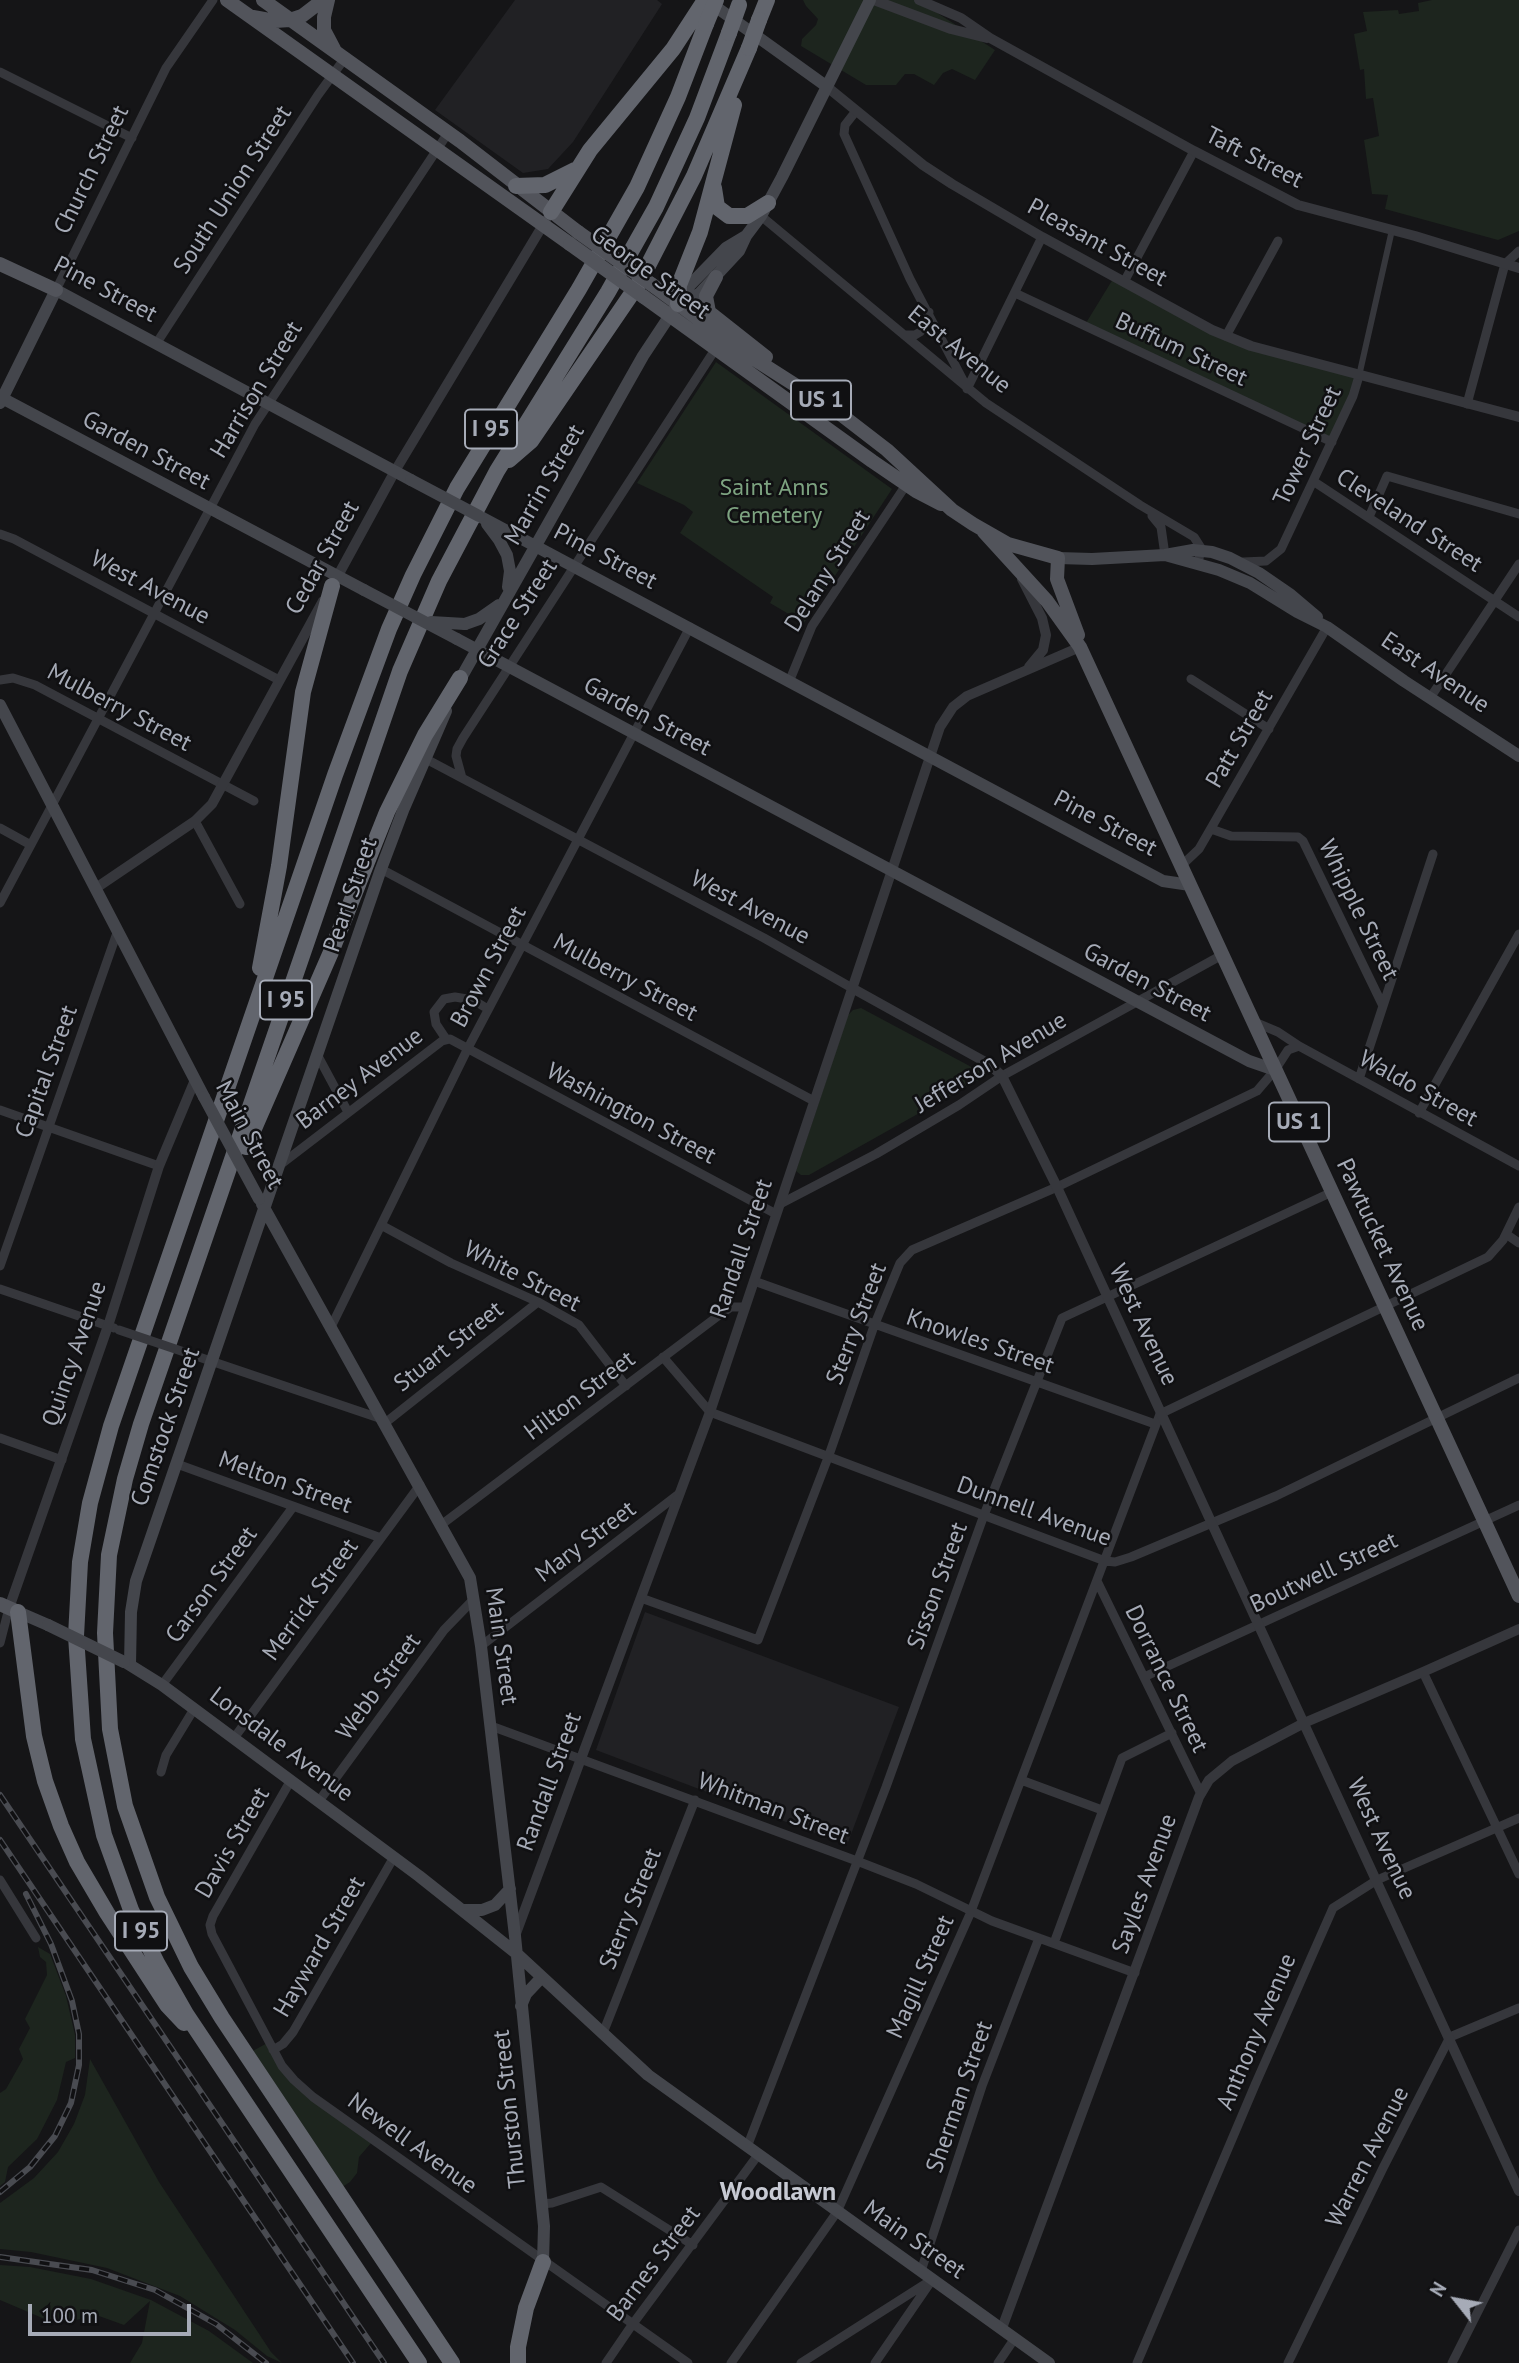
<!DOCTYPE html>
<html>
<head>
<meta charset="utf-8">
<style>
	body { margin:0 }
	#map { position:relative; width:1519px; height:2363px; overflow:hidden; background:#151517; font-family:"PT Sans",sans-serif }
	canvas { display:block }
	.north { position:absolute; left:1421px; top:2265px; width:70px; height:70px; -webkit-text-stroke:5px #101012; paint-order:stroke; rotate:301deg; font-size:19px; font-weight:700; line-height:28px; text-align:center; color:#a6abb7 }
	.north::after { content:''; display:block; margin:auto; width:24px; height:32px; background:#a6abb7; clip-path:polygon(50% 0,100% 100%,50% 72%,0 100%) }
	.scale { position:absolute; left:28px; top:2304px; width:163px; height:32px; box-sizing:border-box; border:4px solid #a6abb7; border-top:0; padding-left:9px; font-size:21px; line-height:24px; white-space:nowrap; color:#a6abb7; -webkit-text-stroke:5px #101012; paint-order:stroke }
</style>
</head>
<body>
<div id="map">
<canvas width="1519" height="2363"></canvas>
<div class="north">N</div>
<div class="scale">100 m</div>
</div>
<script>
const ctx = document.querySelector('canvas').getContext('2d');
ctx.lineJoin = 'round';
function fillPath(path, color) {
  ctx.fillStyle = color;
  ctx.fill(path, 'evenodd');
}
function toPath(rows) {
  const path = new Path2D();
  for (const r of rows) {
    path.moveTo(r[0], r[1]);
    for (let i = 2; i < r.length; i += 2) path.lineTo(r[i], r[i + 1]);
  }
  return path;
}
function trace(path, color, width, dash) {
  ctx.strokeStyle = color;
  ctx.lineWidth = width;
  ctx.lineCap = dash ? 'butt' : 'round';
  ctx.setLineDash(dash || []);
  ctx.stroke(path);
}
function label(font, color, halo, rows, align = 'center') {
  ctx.font = font + ' "PT Sans",sans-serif';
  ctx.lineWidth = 5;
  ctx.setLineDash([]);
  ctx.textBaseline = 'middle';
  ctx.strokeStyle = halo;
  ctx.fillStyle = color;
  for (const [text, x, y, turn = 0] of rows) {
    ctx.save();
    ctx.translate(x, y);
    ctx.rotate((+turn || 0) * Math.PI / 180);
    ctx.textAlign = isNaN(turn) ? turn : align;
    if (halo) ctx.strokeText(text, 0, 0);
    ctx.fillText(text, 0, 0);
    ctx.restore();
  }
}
fillPath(toPath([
	[515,0,657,0,662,4,573,142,548,169,523,173,435,110],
	[645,1612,899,1707,847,1845,596,1750]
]), '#212124');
fillPath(toPath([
	[803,0,917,0,995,50,975,80,952,69,943,73,934,85,914,74,905,74,896,85,866,85,801,46,802,39,816,25,818,19,806,6],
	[1432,0,1519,0,1519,231,1498,240,1385,209,1388,195,1372,194,1364,140,1379,136,1373,98,1366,99,1364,69,1360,70,1354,34,1367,31,1363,12,1398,10,1399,14,1419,11,1418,3],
	[1116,274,1226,335,1363,375,1333,441,1086,323],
	[716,362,892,489,804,623,770,603,773,597,680,533,693,512,684,505,637,483],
	[861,1008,979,1071,980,1079,809,1175,801,1175,796,1171,848,1015,853,1010],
	[38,1947,50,1954,66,1996,75,2035,75,2058,66,2062,57,2100,37,2139,8,2167,5,2182,0,2186,0,2093,6,2089,23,2059,19,2049,30,2028,25,2019,47,1975,46,1962,40,1957],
	[271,2041,291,2074,372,2142,359,2157,357,2173,350,2182,339,2189,249,2053],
	[90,2059,159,2182,271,2352,282,2363,267,2356,235,2330,180,2296,107,2268,31,2252,0,2249,0,2203,34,2178,58,2152,74,2124,85,2095],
	[0,2265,30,2267,91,2279,151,2300,209,2331,253,2363,130,2363,142,2343,150,2301,124,2325,99,2316,64,2322,47,2320,0,2300]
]), '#1d251e');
trace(toPath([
	[1359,376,1392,230]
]), '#36373c', 6);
trace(toPath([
	[0,72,132,138],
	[856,111,845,125,844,134,910,279,965,384],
	[761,216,986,403,1140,505,1194,537,1201,548,1198,564],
	[1124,282,1194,151],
	[56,290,166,68,213,0],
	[1015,293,1332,442],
	[904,335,915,335,920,332,926,324,929,312],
	[1226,336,1278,241],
	[156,344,318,95,345,58],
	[967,389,1042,237],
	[1467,404,1505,264,1519,251],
	[1313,481,1519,617],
	[1152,516,1161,527,1165,555],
	[1369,517,1387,476,1519,514],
	[0,534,14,539,279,680],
	[1243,562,1266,561,1281,549,1353,396,1359,376],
	[1191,679,1269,729],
	[0,680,13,678,35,685,254,801],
	[789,682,812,626,906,485],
	[1430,698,1519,564],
	[426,759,764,938,852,988],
	[462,778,456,756,457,749,463,738,718,345],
	[195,821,240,904],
	[0,828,29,844],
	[1211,829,1231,836,1298,837,1303,841,1383,1006],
	[1181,866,1199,849,1327,627],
	[381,869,814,1101],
	[0,903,255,424,448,133],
	[1252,1021,1278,1032,1299,1046],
	[446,1039,436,1024,434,1012,444,999,455,997,473,1000,488,1009],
	[318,1056,348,1112],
	[1359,1079,1433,854],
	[0,1110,159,1166],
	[1419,1113,1519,934],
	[280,1165,442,1041,450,1039,776,1214],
	[780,1204,876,1154,959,1105,1002,1076,1222,955],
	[381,1225,451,1263,538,1302,579,1325,626,1386],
	[1506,1234,1519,1243],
	[0,1266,118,930],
	[754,1281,1155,1424],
	[0,1289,114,1328],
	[330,1329,468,1048,690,627],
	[196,1356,382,1419],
	[663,1357,710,1412,1105,1561,1115,1562,1131,1557,1276,1496,1519,1378],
	[385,1423,538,1302],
	[0,1438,62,1460],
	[177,1464,381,1538],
	[441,1525,722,1313,731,1307,745,1307],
	[1097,1581,1201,1794],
	[641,1598,758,1640,829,1455,874,1326,900,1263,912,1250,1057,1187,1257,1091,1275,1070,1288,1050,1299,1046,1519,1166],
	[0,1643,9,1608],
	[481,1646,680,1493],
	[1423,1672,1519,1874],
	[1144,1677,1519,1505],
	[162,1685,293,1507],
	[491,1726,857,1861,916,1884,992,1921,1135,1973],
	[234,1738,420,1485],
	[161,1772,166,1755,194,1709],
	[291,1780,213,1916,210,1925,212,1934,282,2066,294,2080,313,2097,688,2363],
	[1021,1780,1102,1810],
	[319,1801,444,1630,474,1599],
	[0,1880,36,1938],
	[1054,1943,1122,1758,1172,1733],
	[603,2033,695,1800],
	[273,2050,283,2044,293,2032,394,1857],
	[747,2147,886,1787,984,1515,1062,1318,1332,1192],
	[541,2204,552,2203,601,2187,693,2245],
	[921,2271,982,2086,1039,1938],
	[606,2363,632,2325,758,2155],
	[731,2363,837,2212,970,1914,1160,1414,1488,1257,1503,1240,1519,1207],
	[801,2363,933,2279],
	[875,2363,930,2283],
	[998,2363,1015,2338],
	[1137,2363,1255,2085,1333,1908,1377,1880,1519,1818],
	[1288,2363,1383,2168,1450,2037,1519,2008],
	[1452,2363,1519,2230]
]), '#36373c', 9);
trace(toPath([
	[874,0,951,29,987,38],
	[919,0,961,18,990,38,1194,151,1298,205,1415,236,1519,268],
	[826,86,923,165,952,184,1042,237,1212,330,1251,346,1519,417],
	[1022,579,1042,618,1046,635,1043,650,1029,667],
	[335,581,395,471,546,220],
	[96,888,195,821,212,804,323,601],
	[852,988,989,1064,1002,1076,1057,1187,1519,2191],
	[9,1608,108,1326,159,1166,195,1080],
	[515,1936,710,1412,940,727,953,707,967,696,1080,647],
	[1002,2328,1199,1797,1209,1780,1232,1761,1304,1723,1423,1672,1519,1629]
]), '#36373c', 10);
trace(toPath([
	[709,2,826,86],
	[678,304,699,294,739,251,746,236,761,216,782,177,870,0],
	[0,397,364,590],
	[0,403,56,290,411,480],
	[479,516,1163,881,1190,885],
	[487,524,499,540,507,555,510,571,508,587],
	[1165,555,1219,570,1250,583,1297,612,1327,627,1404,681,1519,756],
	[1058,558,1092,559,1165,555,1193,550,1212,552,1230,558,1259,573,1291,595,1317,617],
	[465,624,479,619,499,605],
	[457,639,1249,1061,1275,1070],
	[457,685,643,356,690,285,726,248,746,236],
	[0,705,204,1097],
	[262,1204,470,1578,481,1646,515,1936,544,2226,543,2262],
	[18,1612,48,1625],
	[125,1662,162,1685,419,1876,516,1953,648,2075,1049,2363],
	[130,1665,131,1612,136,1581,381,869,404,808,446,711],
	[463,1910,482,1910,495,1905,510,1889],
	[521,2006,526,1994,542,1977]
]), '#44464c', 12);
trace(toPath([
	[227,0,570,244],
	[263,0,460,141,578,232],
	[328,0,324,17,324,30,334,49],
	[253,17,275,21,290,20,302,16,323,0],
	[0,264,56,290],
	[716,277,706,296,709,312,766,357],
	[651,284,748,355,839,413,887,450,952,510,973,524,1008,544,1058,558,1057,579,1078,635],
	[644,297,872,461,916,491,941,504],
	[984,532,1047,601,1080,647,1519,1596],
	[0,1604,18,1612]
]), '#52545b', 14);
trace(toPath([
	[759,20,767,0],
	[516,186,545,185,575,170],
	[714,188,717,207,729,216,747,216,768,203],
	[551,212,590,150,673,49,705,0],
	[678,304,679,285,700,232,734,105],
	[509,460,531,441,639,283,694,176,749,48],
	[260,968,279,866,303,692,332,586],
	[246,1147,331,952,387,812,425,735,460,678],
	[18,1612,34,1736,45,1781,61,1826,77,1862,107,1913,167,2005,184,2023],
	[419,2363,186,2014,157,1963,131,1910,104,1835,83,1739,76,1636,80,1562,90,1503,111,1426,335,775,389,629,413,575,457,488,579,289,637,187,678,97,706,24],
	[452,2363,222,2018,191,1967,157,1897,125,1806,110,1729,105,1633,109,1555,125,1479,141,1424,400,671,439,581,497,471,608,292,656,207,697,118,729,33],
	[518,2363,518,2347,526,2308,543,2262]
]), '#62656d', 16);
const rail = toPath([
	[0,1795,384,2363],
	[0,1840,353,2363],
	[0,2192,30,2167,55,2136,71,2103,79,2065,79,2034,72,2001,51,1944,26,1894],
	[0,2257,92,2270,155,2290,216,2324,266,2363]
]);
trace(rail, '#494b51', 6);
trace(rail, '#101012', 3.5, [10]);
trace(toPath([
	[119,1330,196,1356]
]), '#36373c', 9);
trace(toPath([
	[411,480,479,516],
	[364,590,457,639],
	[431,622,465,624],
	[204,1097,259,1199],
	[48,1625,124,1662]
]), '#44464c', 12);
trace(toPath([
	[578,232,651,284],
	[570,244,644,297]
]), '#52545b', 14);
trace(toPath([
	[706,24,716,0],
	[729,33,739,5],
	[749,48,759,20]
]), '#62656d', 16);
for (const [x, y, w] of [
	[821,400,60],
	[491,429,52],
	[286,1000,52],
	[1299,1122,60],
	[141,1931,52]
]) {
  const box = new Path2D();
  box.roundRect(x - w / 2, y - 19.5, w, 39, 5);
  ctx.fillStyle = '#101012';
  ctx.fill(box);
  trace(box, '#a6abb7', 2);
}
label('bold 23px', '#a6abb7', null, [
	["US 1",821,400],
	["I 95",491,429],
	["I 95",286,1000],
	["US 1",1299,1122],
	["I 95",141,1931]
]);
label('24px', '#a6abb7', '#101012', [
	["Taft Street",1254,158,27],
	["Church Street",92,170,-64],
	["South Union Street",233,190,-57],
	["Pleasant Street",1097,243,29],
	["George Street",650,273,36],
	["Pine Street",105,290,28],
	["East Avenue",959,350,39],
	["Buffum Street",1181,350,25],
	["Harrison Street",257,390,-59],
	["Tower Street",1308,446,-65],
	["Garden Street",146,451,28],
	["Marrin Street",545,485,-60],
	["Cleveland Street",1409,521,33],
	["Pine Street",605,557,28],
	["Cedar Street",323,558,-61],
	["Delany Street",828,571,-58],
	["West Avenue",150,588,28],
	["Grace Street",518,614,-57],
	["East Avenue",1435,673,34],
	["Mulberry Street",119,708,28],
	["Garden Street",647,717,28],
	["Patt Street",1240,739,-60],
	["Pine Street",1105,824,28],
	["Pearl Street",351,895,-71],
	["West Avenue",750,908,28],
	["Whipple Street",1358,910,64],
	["Brown Street",489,967,-62],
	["Mulberry Street",625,978,28],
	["Garden Street",1147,983,28],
	["Jefferson Avenue",991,1063,-31],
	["Capital Street",47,1072,-70],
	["Barney Avenue",360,1079,-37],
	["Waldo Street",1418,1089,29],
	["Washington Street",631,1114,28],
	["Main Street",249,1135,62],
	["Pawtucket Avenue",1382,1245,65],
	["Randall Street",742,1249,-71],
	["White Street",522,1277,27],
	["Sterry Street",857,1324,-69],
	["West Avenue",1143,1325,65],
	["Knowles Street",980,1342,19],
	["Stuart Street",449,1347,-38],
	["Quincy Avenue",75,1354,-71],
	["Hilton Street",580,1396,-37],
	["Comstock Street",166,1427,-71],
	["Melton Street",285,1483,20],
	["Dunnell Avenue",1034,1512,20],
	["Mary Street",586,1542,-37],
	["Boutwell Street",1324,1573,-25],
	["Carson Street",212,1585,-54],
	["Sisson Street",938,1586,-70],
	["Merrick Street",311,1600,-54],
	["Main Street",501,1646,82],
	["Dorrance Street",1166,1679,64],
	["Webb Street",379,1687,-54],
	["Lonsdale Avenue",281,1745,37],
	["Randall Street",550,1782,-70],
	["Whitman Street",773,1809,21],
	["West Avenue",1381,1839,65],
	["Davis Street",233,1843,-60],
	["Sayles Avenue",1145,1884,-70],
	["Sterry Street",631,1909,-68],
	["Hayward Street",320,1947,-60],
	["Magill Street",921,1977,-66],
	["Anthony Avenue",1257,2032,-67],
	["Sherman Street",960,2097,-71],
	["Thurston Street",510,2109,-96],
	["Newell Avenue",412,2144,36],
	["Warren Avenue",1368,2157,-63],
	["Main Street",914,2240,35],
	["Barnes Street",654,2264,-53]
]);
label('24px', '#7da380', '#101012', [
	["Saint Anns",774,488],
	["Cemetery",774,516]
]);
label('bold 26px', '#c7cad3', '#101012', [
	["Woodlawn",778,2193]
]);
</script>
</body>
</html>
